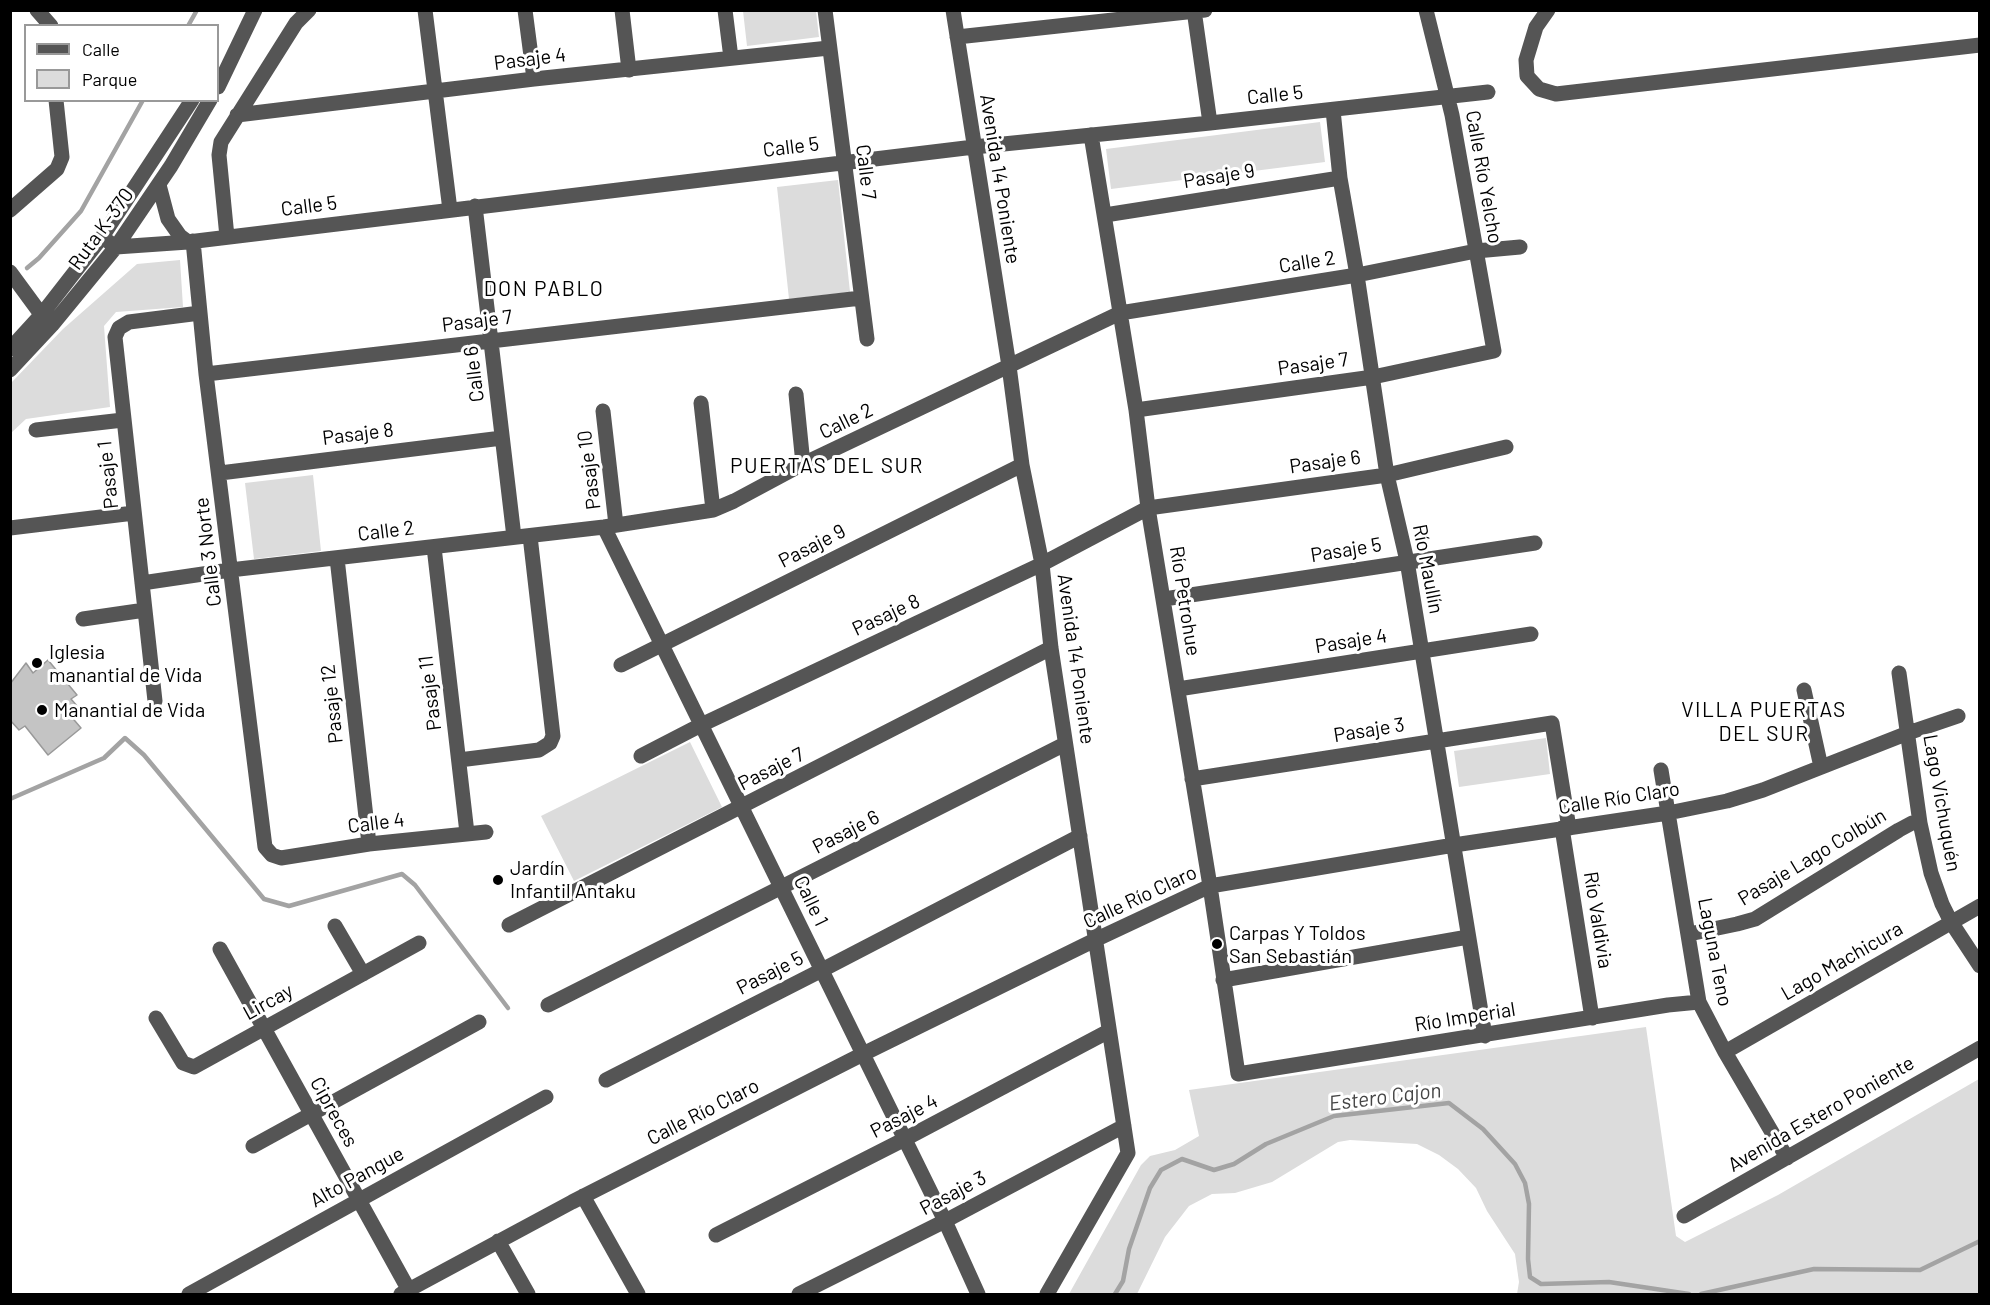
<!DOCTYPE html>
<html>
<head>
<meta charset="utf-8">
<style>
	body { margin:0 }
	#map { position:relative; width:1990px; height:1305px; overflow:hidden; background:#fff; font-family:Barlow,sans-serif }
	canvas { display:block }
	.frame { position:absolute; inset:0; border:12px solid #000; pointer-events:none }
	.legend { position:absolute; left:24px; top:24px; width:195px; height:78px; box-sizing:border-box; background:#fff; border:2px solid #999; margin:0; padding:8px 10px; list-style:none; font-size:18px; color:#000 }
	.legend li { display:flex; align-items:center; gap:12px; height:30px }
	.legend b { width:30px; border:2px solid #999 }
</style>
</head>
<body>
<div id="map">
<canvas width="1990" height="1305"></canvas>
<div class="frame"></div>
<ul class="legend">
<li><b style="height:8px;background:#555"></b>Calle</li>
<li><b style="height:16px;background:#dcdcdc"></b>Parque</li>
</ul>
</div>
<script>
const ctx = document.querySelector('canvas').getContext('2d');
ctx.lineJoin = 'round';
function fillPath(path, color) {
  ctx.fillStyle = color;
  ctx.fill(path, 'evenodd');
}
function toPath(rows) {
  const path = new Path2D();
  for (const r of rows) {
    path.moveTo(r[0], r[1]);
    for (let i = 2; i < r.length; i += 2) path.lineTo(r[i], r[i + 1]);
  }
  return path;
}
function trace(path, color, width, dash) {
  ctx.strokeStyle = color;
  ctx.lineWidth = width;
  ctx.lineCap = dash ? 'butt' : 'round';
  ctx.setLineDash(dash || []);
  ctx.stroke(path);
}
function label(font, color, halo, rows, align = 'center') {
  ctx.font = font + ' Barlow,sans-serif';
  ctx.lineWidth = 6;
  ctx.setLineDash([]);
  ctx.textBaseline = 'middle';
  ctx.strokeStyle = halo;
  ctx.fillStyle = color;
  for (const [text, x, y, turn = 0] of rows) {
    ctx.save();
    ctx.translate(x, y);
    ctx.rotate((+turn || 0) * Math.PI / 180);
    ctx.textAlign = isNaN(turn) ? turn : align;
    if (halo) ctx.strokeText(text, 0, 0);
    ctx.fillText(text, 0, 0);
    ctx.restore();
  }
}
fillPath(toPath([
	[743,11,816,11,819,37,747,46],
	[1320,122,1325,162,1111,189,1106,149],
	[838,180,850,292,789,299,777,187],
	[180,260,183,307,116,312,104,326,110,407,26,419,11,433,11,383,63,329,137,264],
	[313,475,321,551,254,559,245,483],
	[1546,738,1550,774,1459,787,1454,751],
	[690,742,722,807,574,881,541,816],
	[1646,1027,1676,1236,1685,1242,1778,1195,1979,1079,1979,1294,1517,1294,1519,1282,1515,1254,1487,1211,1476,1188,1458,1169,1439,1155,1417,1144,1350,1140,1338,1142,1272,1182,1235,1193,1212,1194,1189,1206,1165,1237,1137,1294,1069,1294,1141,1165,1150,1156,1175,1150,1199,1136,1189,1090]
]), '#dcdcdc');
trace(toPath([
	[188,26,197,10],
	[27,268,39,258,81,211,143,100],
	[10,799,104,758,125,738,144,755,264,899,289,906,402,874,415,885,508,1008],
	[1115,1294,1123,1281,1129,1249,1150,1188,1161,1170,1182,1159,1214,1170,1234,1164,1266,1144,1334,1116,1449,1103,1483,1129,1515,1164,1525,1183,1529,1204,1528,1259,1530,1277,1541,1284,1609,1282,1689,1294],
	[1701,1294,1814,1269,1920,1270,1980,1241]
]), '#a3a3a3', 4.5);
const building = toPath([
	[48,660,77,695,71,699,78,707,69,714,81,728,48,755,25,726,19,730,10,720,10,684,26,663,33,673,48,660]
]);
fillPath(building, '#c4c4c4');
trace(building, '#999', 1.5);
trace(toPath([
	[37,10,51,26],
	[425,10,450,210],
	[525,10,534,79],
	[622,10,629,70],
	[725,10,731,58],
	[825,10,867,339],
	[953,10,1009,366,1022,465,1042,564,1051,648,1128,1153,1047,1294],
	[1194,10,1210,123],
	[1548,10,1536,27,1526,60,1527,76,1539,89,1556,94,1980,45],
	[957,37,1205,10],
	[218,87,255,10],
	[1333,110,1340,178,1357,275,1387,475,1407,561,1485,1036],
	[237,115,534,79,829,48],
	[1091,135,1136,410,1148,508,1210,886,1238,1074,1668,1005,1699,1002],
	[159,185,168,219,180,236,188,242],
	[475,206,514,537],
	[10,210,57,169,62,157,56,100],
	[1105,215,1340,178],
	[102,237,116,247,188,242,974,147,1210,123,1488,92],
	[227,237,219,155,221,142,296,23,309,10],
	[193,241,206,374,265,847,272,855,281,858,369,844,486,832],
	[10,272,46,321],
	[10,349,42,314,102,237,192,100],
	[10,370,52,325,116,247,171,166,210,100],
	[206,374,861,298],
	[796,394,803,464],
	[701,403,713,510],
	[1136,410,1373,377,1494,351,1452,115,1426,10],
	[603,411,616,525],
	[36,430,123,420],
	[220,473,502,438],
	[604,527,945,1221,978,1294],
	[10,528,134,513],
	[434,547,467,833],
	[337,558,369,844],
	[142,583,230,570,604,527,713,510,734,501,803,464,1120,313,1357,275,1476,251,1520,247],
	[1164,599,1535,543],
	[83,619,145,610],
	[621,665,1022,465],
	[1899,673,1920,823,1931,873,1942,904,1951,922,1980,966],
	[1178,689,1531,634],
	[1804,690,1821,767],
	[155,701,115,337,119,328,129,322,200,313],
	[641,756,701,725,1042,564,1148,508,1387,475,1506,447],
	[459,760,539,750,550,743,553,736,530,536],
	[1661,770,1699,1002,1725,1052,1787,1158],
	[1192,779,1552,723,1569,828],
	[1562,828,1592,1018],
	[509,925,1051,648],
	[335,926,363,974],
	[1689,934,1737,924,1755,919,1899,830,1912,823,1920,823],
	[220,949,411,1294],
	[1223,980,1468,937],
	[548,1005,1065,744],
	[156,1018,183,1063,194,1067,419,943],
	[1725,1052,1980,906],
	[606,1080,822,970,1080,836],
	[253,1146,479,1022],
	[583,1196,638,1294],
	[1684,1216,1980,1048],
	[716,1235,905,1139,1109,1031],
	[498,1241,528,1294],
	[189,1294,546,1097],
	[401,1294,572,1202,863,1054,1097,939,1210,886,1454,845,1668,813,1727,801,1763,790,1908,733,1958,716],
	[799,1294,945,1221,1124,1126]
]), '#555', 15);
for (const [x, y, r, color] of [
	[37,663,6,"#000"],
	[42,710,6,"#000"],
	[498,880,6,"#000"],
	[1217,944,6,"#000"]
]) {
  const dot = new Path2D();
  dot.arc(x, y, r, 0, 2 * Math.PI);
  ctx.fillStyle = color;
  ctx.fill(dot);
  trace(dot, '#fff', 2);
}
label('20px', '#000', '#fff', [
	["Pasaje 4",530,59,-7],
	["Calle 5",1275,95,-6],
	["Calle 5",791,147,-7],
	["Calle 7",866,172,83],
	["Pasaje 9",1219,176,-9],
	["Calle Río Yelcho",1484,177,80],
	["Avenida 14 Poniente",1000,179,81],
	["Calle 5",309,206,-7],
	["Ruta K-370",101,229,-54],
	["Calle 2",1307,262,-9],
	["Pasaje 7",477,321,-7],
	["Pasaje 7",1313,364,-8],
	["Calle 6",474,374,-97],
	["Calle 2",846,421,-26],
	["Pasaje 8",358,434,-7],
	["Pasaje 6",1325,462,-8],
	["Pasaje 10",589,470,-97],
	["Pasaje 1",108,475,-96],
	["Calle 2",386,531,-7],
	["Pasaje 9",812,546,-27],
	["Pasaje 5",1346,550,-9],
	["Calle 3 Norte",208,552,-97],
	["Río Maullín",1428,569,79],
	["Río Petrohue",1185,601,81],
	["Pasaje 8",886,615,-25],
	["Pasaje 4",1351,641,-9],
	["Avenida 14 Poniente",1076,659,82],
	["Pasaje 11",430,693,-97],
	["Pasaje 12",332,704,-96],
	["Pasaje 3",1369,730,-9],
	["Pasaje 7",771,769,-27],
	["Calle Río Claro",1619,798,-9],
	["Lago Vichuquén",1942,803,80],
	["Calle 4",376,823,-7],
	["Pasaje 6",846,832,-27],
	["Pasaje Lago Colbún",1812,857,-31],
	["Calle Río Claro",1140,897,-25],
	["Calle 1",811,901,64],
	["Río Valdivia",1598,920,81],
	["Laguna Teno",1715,952,79],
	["Lago Machicura",1842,961,-30],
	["Pasaje 5",770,973,-27],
	["Lircay",268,1002,-29],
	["Río Imperial",1465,1017,-9],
	["Cipreces",334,1112,61],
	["Calle Río Claro",703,1112,-27],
	["Avenida Estero Poniente",1821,1114,-30],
	["Pasaje 4",904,1116,-27],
	["Alto Pangue",357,1177,-29],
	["Pasaje 3",953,1193,-28]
]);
label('20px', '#000', '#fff', [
	["Iglesia",49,652],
	["manantial de Vida",49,675],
	["Manantial de Vida",54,710],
	["Jardín",510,868],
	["Infantil Antaku",510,891],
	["Carpas Y Toldos",1229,933],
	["San Sebastián",1229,956]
], 'left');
ctx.letterSpacing = '1.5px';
label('21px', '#000', '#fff', [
	["DON PABLO",544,289],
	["PUERTAS DEL SUR",827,466],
	["VILLA PUERTAS",1764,710],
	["DEL SUR",1764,734]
]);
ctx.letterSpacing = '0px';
label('italic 21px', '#444', '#fff', [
	["Estero Cajon",1385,1097,-7]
]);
</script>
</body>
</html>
